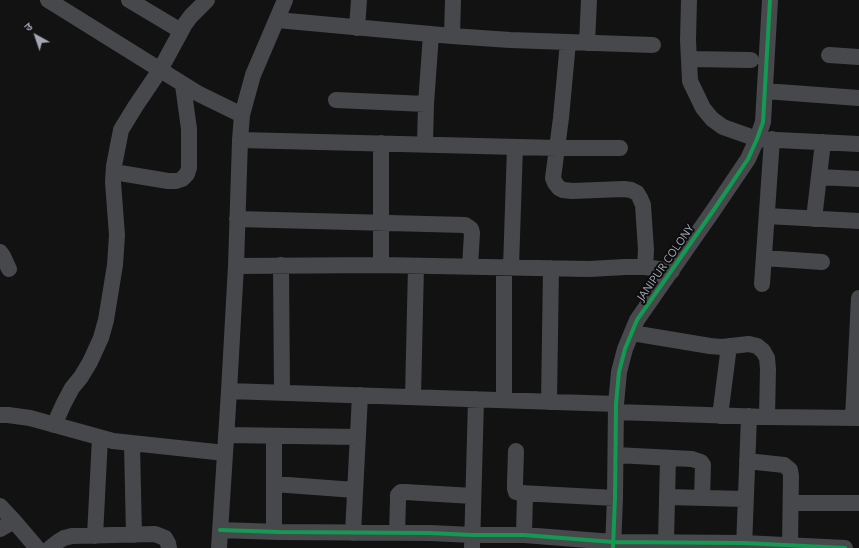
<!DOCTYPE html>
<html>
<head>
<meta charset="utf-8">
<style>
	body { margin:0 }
	#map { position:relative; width:859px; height:548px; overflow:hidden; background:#121212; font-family:"Open Sans","Noto Sans Devanagari",sans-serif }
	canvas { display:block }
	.north { position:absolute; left:16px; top:16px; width:40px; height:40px; -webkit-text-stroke:3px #0d0d0e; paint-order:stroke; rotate:320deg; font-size:11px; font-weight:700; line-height:16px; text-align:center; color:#a3a7b3 }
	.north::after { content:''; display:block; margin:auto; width:14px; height:18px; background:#a3a7b3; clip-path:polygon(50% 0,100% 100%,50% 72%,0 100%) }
</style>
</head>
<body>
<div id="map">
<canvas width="859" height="548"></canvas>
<div class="north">उ</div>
</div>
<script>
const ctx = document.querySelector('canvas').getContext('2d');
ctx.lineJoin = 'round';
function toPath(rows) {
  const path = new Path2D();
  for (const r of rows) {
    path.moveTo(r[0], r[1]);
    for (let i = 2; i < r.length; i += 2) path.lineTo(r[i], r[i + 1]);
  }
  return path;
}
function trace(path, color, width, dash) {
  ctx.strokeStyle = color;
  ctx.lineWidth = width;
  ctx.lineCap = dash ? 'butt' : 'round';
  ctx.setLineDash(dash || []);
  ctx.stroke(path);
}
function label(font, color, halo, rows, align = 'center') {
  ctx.font = font + ' "Open Sans",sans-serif';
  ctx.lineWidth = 4;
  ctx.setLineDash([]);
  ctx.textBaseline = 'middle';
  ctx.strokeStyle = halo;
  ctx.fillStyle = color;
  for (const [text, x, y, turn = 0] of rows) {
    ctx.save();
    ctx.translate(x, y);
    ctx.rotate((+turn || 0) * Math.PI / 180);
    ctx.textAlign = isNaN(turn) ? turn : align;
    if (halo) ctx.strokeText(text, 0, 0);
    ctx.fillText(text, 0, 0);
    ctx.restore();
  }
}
trace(toPath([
	[48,0,199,94,242,115],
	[129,0,181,31],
	[689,0,688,40,690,81,703,108,712,119,723,127,757,139,859,144],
	[277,20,452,36,510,40,653,45],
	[357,28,359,0],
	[452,36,453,0],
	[568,42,561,118,553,178,555,183,559,188,563,190,572,191,624,189,631,190,637,193,640,198,643,205,646,250,645,267],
	[587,43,589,0],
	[829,55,859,57],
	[689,59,751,60],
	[765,91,859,98],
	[336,100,426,104],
	[240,140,558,148,620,148],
	[425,144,426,104,431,34],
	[114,172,168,181,176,181,182,179,187,174,189,168,189,129,183,85],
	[819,177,859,179],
	[767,216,859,221],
	[237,219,465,225,471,229,472,233,470,267],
	[814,219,823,142],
	[0,252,3,256,9,269],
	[764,258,822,262],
	[281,265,282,393],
	[381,265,381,143],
	[236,266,381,265,589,269,625,267,645,267,672,271],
	[504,267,504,400],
	[511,267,515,147],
	[762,284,772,139],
	[632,333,710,346,722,347,749,344,757,346,763,351,767,358,768,369,767,417],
	[229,391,616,404],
	[413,397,416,266],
	[549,402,551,268],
	[616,412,767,417,859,418],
	[0,415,8,415,30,418,113,441,225,453],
	[720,416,729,346],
	[853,418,859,298],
	[54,425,64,403,72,388,81,377,90,362,101,338,106,320,115,265,117,235,113,182,114,166,121,130,135,107,160,70,185,24,191,16,207,0],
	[226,435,358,437],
	[132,444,134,535],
	[516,451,515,483,515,489,516,492,520,493,615,498],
	[616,455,692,459,701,462,703,465,702,498],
	[747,461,784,465,790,470,791,476,790,545],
	[274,484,355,490],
	[667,497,745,499],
	[791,503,859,503],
	[0,506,14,521,37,548],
	[0,529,14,521],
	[220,530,279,532,430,533,472,535,524,535,613,542,744,543,845,548],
	[274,532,274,436],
	[353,533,360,395],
	[397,533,398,500,398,495,401,492,405,492,473,496],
	[524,535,525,493],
	[95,536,100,438],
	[666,542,668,458],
	[50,548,59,541,64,538,72,536,155,534,165,538,168,543,169,548],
	[219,548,229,391,236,266,240,140,242,115,253,75,285,0],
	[472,548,476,399],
	[613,548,615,498,616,404,619,372,625,349,637,320,715,208,748,159,757,139,763,122,770,0],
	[744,548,749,416]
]), '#47484b', 16);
trace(toPath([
	[220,530,279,532,430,533,472,535,524,535,613,542,744,543,845,548],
	[613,548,615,498,616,404,619,372,625,349,637,320,715,208,748,159,757,139,763,122,770,0]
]), '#139951', 4);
label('11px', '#a3a7b3', '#0d0d0e', [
	["JANIPUR COLONY",666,263,-55]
]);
</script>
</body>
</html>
